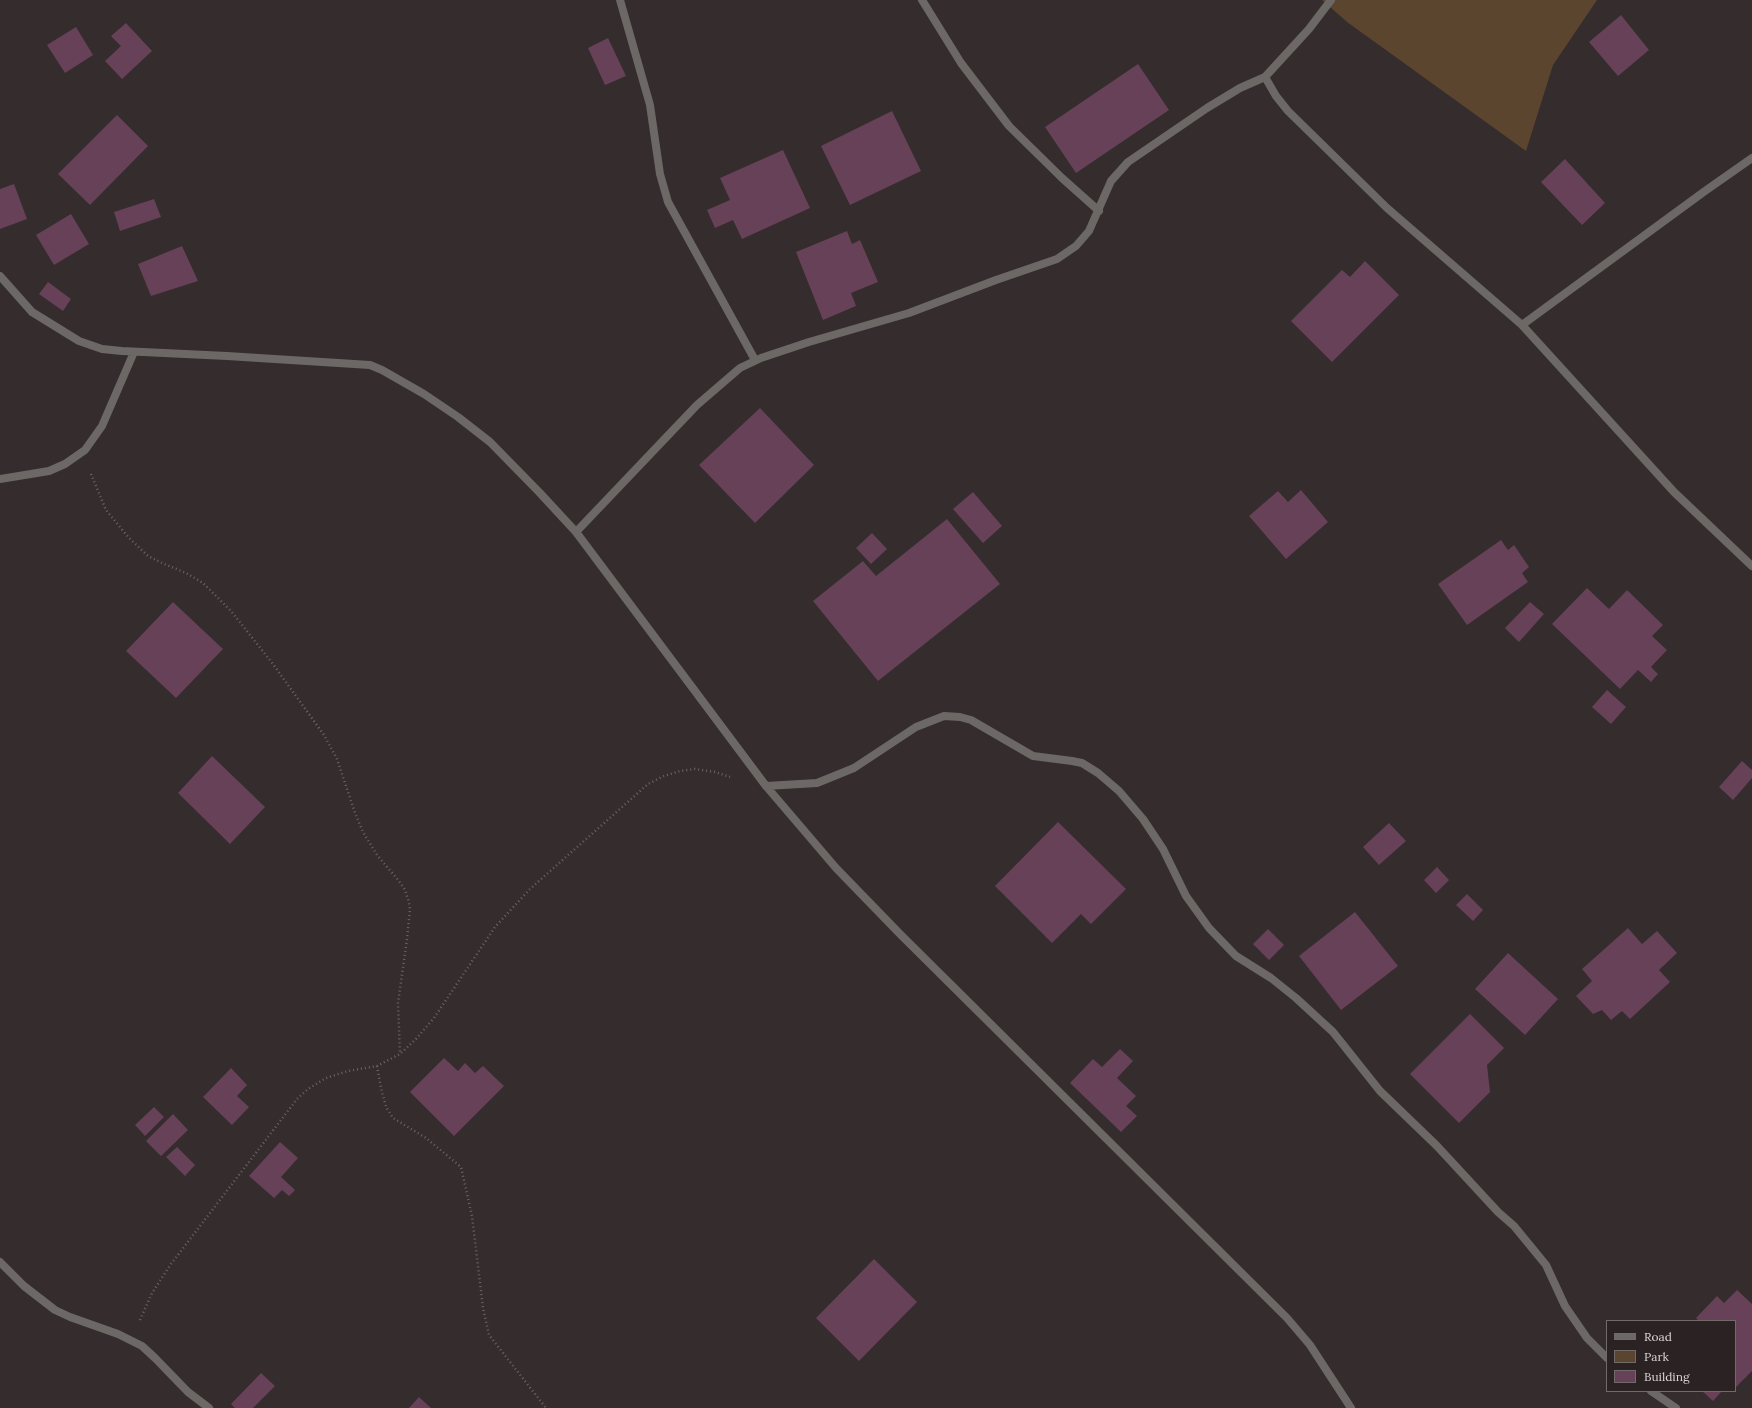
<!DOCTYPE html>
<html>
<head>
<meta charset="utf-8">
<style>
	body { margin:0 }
	#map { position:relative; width:1752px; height:1408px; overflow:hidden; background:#342c2d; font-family:Lora,serif }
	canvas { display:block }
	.legend { position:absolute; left:1606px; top:1320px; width:130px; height:72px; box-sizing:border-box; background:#2a2223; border:1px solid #716a6b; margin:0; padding:5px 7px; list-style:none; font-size:12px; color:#dcd7d7 }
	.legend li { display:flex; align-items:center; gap:8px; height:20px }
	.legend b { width:20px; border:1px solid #716a6b }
</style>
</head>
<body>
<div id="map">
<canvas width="1752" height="1408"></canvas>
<ul class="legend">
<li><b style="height:5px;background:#6c6866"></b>Road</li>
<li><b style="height:11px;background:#5c452e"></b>Park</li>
<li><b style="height:11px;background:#674157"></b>Building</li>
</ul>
</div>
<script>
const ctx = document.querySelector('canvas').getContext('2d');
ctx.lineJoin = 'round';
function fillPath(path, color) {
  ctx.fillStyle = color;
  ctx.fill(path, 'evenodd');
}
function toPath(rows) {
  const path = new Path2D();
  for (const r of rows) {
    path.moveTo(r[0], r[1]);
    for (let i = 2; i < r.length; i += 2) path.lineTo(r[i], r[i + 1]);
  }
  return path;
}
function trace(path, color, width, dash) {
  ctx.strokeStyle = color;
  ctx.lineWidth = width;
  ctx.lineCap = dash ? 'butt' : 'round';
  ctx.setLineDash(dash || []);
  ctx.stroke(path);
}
fillPath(toPath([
	[1322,0,1597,0,1553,65,1526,151,1347,22]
]), '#5c452e');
fillPath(toPath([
	[1621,15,1649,50,1618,76,1589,42],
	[126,23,152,51,122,79,105,61,121,46,111,36],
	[76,27,93,55,65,73,47,45],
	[608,38,626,76,605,85,588,48],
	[1138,64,1169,110,1076,173,1045,127],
	[892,111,921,171,850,205,821,146],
	[117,115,148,146,90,205,58,174],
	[783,150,810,208,742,239,733,220,715,228,707,210,730,200,720,178],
	[1565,159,1605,203,1582,225,1541,182],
	[14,184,27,219,0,229,0,189],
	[154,199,161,217,120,231,114,212],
	[71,214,89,244,54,265,36,235],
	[847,231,852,244,860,240,878,282,851,293,856,306,823,320,796,252],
	[182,246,198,281,151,296,138,264],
	[1365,261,1399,295,1332,362,1291,321,1342,270,1350,277],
	[48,282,71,299,63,311,39,294],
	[760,408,814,465,755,523,699,465],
	[1301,490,1328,522,1286,559,1249,516,1278,491,1288,502],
	[973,492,1002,526,983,543,953,509],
	[947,519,1000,584,878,681,813,601,863,561,876,576],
	[872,533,887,549,871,564,856,548],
	[1501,540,1508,550,1514,545,1529,567,1522,573,1528,582,1467,625,1438,584],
	[1587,588,1609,609,1627,590,1663,625,1652,636,1667,650,1651,667,1658,674,1651,682,1638,670,1620,689,1552,624],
	[173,602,223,649,176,698,126,651],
	[1530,602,1544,614,1519,642,1505,628],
	[1607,690,1626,707,1611,724,1592,707],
	[212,756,265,807,230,844,178,793],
	[1742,761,1752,770,1752,778,1733,800,1719,787],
	[1058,822,1126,889,1091,924,1081,914,1052,943,995,886],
	[1389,823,1406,841,1379,865,1363,847],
	[1437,867,1449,880,1436,893,1424,880],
	[1467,894,1483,910,1473,921,1456,905],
	[1355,912,1398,966,1341,1010,1299,956],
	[1628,928,1642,944,1657,931,1677,953,1659,970,1670,982,1630,1019,1622,1011,1611,1020,1602,1010,1593,1014,1576,996,1592,981,1582,969],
	[1268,929,1284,945,1269,960,1253,944],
	[1508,953,1558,999,1525,1035,1475,989],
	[1470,1014,1504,1048,1487,1065,1490,1092,1459,1123,1410,1074],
	[1120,1049,1133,1061,1117,1078,1136,1096,1126,1106,1137,1116,1121,1132,1070,1083,1093,1059,1102,1067],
	[444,1058,458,1071,465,1063,475,1073,483,1066,504,1086,454,1136,410,1092],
	[231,1068,247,1085,237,1096,249,1107,232,1125,203,1097],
	[154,1107,164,1117,145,1136,135,1125],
	[173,1114,188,1130,161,1156,146,1141],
	[280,1142,298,1158,281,1177,295,1190,289,1196,282,1190,274,1198,249,1176],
	[177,1147,195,1165,185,1176,166,1157],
	[874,1259,917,1302,859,1361,816,1318],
	[1737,1290,1752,1304,1752,1371,1736,1387,1735,1386,1735,1321,1699,1321,1696,1318,1717,1296,1724,1303],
	[261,1373,275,1386,253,1408,235,1408,231,1404],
	[1702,1391,1722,1391,1713,1401],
	[419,1397,431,1408,409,1408]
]), '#674157');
trace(toPath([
	[91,474,106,510,129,538,148,556,162,563,186,573,203,583,231,611,273,664,324,735,337,759,355,813,363,832,377,855,399,881,405,890,409,902,410,910,407,939,398,1003,400,1054],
	[377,1066,381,1088,386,1107,393,1118,426,1138,461,1167,472,1216,483,1308,489,1335,546,1408],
	[140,1320,152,1293,171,1264,297,1099,308,1089,326,1078,348,1071,377,1066,400,1054,415,1040,434,1018,495,927,530,889,648,784,664,776,680,771,695,769,715,772,730,777]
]), '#6c6565', 2.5, [1, 3]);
trace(toPath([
	[620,0,650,105,660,174,668,202,755,360],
	[922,0,961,63,1009,126,1062,178,1099,211],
	[1331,0,1309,29,1265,77,1276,96,1288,111,1387,208,1522,325,1674,492,1752,566],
	[0,276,32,312,79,341,102,349,122,351,227,356,370,365,382,370,424,394,458,417,490,442,539,492,576,532,766,786,836,868,900,934,1287,1318,1310,1345,1351,1408],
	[1522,325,1705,191,1752,158],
	[0,479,49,471,65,464,85,450,102,426,134,352],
	[576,532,697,405,740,368,761,358,809,342,909,313,996,280,1057,259,1076,246,1089,231,1111,181,1128,162,1207,108,1240,88,1265,77],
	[766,786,817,783,854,768,916,727,944,716,960,717,971,720,1033,756,1072,761,1082,763,1098,773,1119,791,1143,819,1163,849,1186,896,1209,928,1236,956,1271,978,1296,998,1333,1032,1380,1091,1437,1146,1498,1212,1514,1226,1546,1265,1565,1306,1587,1338,1607,1358],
	[0,1262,24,1286,55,1310,70,1317,118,1334,142,1346,155,1358,188,1392,209,1408],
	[1651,1391,1676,1408]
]), '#6c6866', 8);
</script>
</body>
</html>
